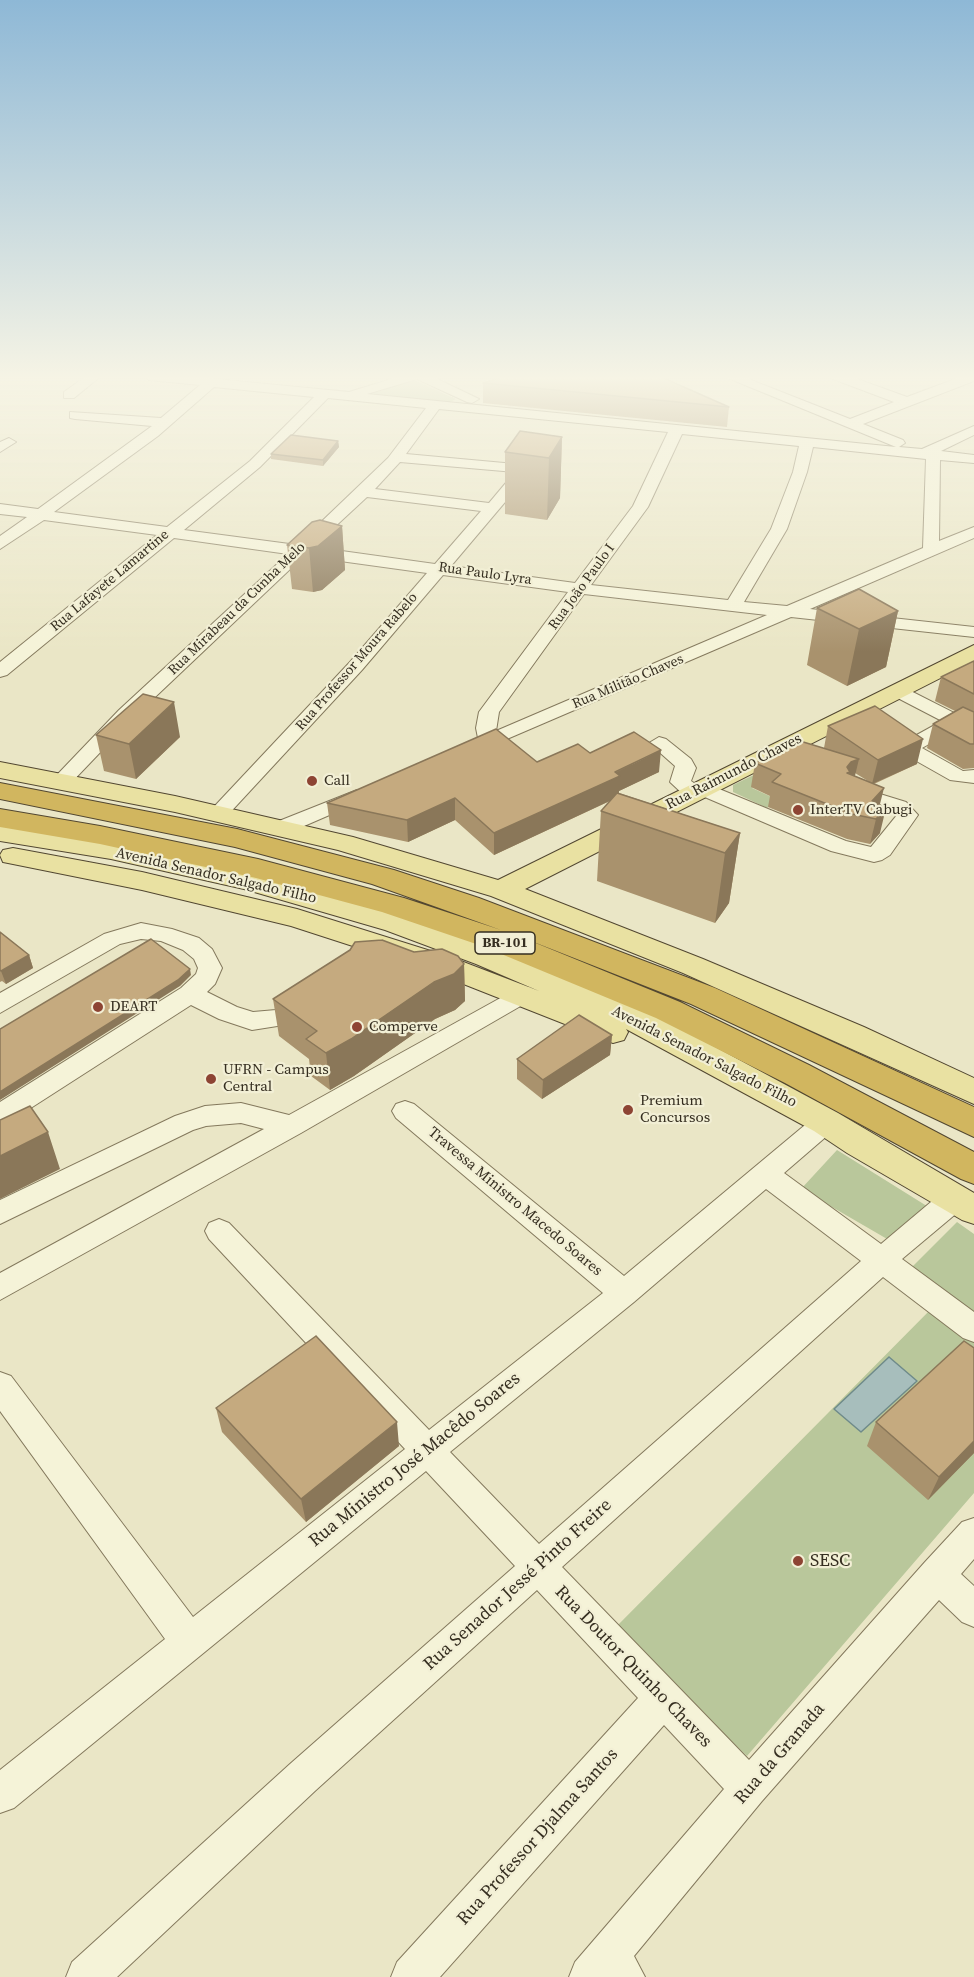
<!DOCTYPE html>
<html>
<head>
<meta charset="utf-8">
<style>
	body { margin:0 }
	canvas { display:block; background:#eae6c6 }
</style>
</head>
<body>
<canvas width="974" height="1977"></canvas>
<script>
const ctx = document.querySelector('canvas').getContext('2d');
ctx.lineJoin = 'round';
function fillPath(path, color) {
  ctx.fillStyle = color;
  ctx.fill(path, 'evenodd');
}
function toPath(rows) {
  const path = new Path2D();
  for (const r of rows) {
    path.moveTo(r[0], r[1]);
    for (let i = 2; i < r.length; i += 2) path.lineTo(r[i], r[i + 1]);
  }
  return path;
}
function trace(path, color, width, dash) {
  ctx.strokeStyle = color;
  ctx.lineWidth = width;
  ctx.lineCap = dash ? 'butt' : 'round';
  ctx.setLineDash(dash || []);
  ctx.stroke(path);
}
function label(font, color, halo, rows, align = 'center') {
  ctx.font = font + ' "Source Serif 4",serif';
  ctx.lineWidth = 4.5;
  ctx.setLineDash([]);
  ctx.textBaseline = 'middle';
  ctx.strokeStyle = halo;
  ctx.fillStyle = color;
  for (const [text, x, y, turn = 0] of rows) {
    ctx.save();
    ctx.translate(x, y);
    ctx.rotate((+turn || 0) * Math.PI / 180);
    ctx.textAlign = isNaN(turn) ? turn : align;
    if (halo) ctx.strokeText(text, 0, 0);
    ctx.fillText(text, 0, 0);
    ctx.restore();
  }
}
fillPath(toPath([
	[414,380,456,399,450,402,371,394],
	[783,761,752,788,776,799,767,808,733,792,733,785],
	[837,1150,930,1208,894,1243,801,1189],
	[957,1222,974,1234,974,1313,911,1268],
	[936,1304,974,1333,974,1493,747,1756,614,1629]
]), '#b9c79b');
const water = toPath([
	[889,1357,917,1381,861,1432,834,1409,889,1357]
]);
fillPath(water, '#a7bebc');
trace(water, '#6f8b8a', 1.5);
const minor = toPath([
	[86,376,101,376,74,398,64,398,64,392,86,376],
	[143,376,185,376,349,392,401,376,431,376,479,399,472,403,467,402,417,379,367,394,896,447,723,376,741,376,850,419,894,402,833,379,832,376,849,376,907,397,963,376,974,376,974,381,863,424,903,440,905,443,899,447,922,449,974,426,974,435,941,451,974,455,974,463,940,460,939,541,974,527,974,538,810,609,974,627,974,637,791,617,472,754,465,752,462,748,478,738,476,728,479,712,568,592,443,575,362,670,225,818,211,818,208,814,211,810,350,662,427,573,304,556,133,718,68,786,54,786,51,782,54,778,119,710,288,554,174,538,7,675,0,677,0,662,157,535,44,520,0,549,0,536,27,517,0,514,0,504,38,509,152,426,75,419,70,418,70,412,161,418,200,385,149,380,143,376],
	[214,387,314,397,250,461,167,527,54,512,158,436,214,387],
	[328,398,426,408,388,458,297,545,184,530,260,467,328,398],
	[439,409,668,432,633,506,575,583,451,566,533,469,526,465,406,454,439,409],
	[682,434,799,446,793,472,771,529,728,600,591,585,648,507,682,434],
	[813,447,926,459,923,548,787,606,744,602,787,529,807,472,813,447],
	[400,462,515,472,489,503,375,489,400,462],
	[367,497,481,511,435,564,313,547,367,497],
	[584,594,767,615,496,731,499,712,584,594],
	[9,438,16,442,0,452,0,442,9,438],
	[897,684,974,723,974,737,956,729,922,748,963,771,974,770,974,783,950,780,904,754,901,750,904,742,942,721,890,694,888,690,897,684],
	[659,737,666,739,691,759,696,768,691,781,694,783,707,784,846,841,871,847,897,815,892,810,847,796,844,792,847,788,854,786,906,802,918,815,890,855,882,860,874,862,831,851,700,795,692,798,685,796,670,782,675,766,649,743,659,737],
	[357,790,364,792,367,796,364,800,288,833,281,834,274,833,270,828,274,823,357,790],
	[141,923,172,929,199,938,212,949,222,968,215,984,207,992,237,1007,253,1012,276,1010,304,996,313,999,316,1005,313,1011,290,1024,252,1030,219,1019,191,1005,9,1122,0,1125,0,1102,181,988,196,974,198,968,194,959,183,950,161,941,141,939,120,944,0,1013,0,993,104,934,141,923],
	[522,986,531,988,534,994,531,1000,301,1133,0,1300,0,1273,264,1129,241,1123,206,1126,193,1130,0,1224,0,1200,175,1116,205,1106,241,1103,289,1115,522,986],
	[405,1101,414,1104,624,1276,817,1115,826,1112,835,1115,839,1122,835,1129,784,1173,881,1244,944,1191,954,1188,964,1191,968,1199,964,1207,902,1259,974,1312,974,1342,963,1338,883,1277,562,1567,749,1760,925,1562,962,1522,974,1518,974,1559,961,1574,974,1586,974,1627,962,1622,939,1600,762,1801,634,1956,645,1977,569,1977,575,1962,724,1789,664,1725,440,1977,391,1977,397,1962,638,1698,537,1590,316,1790,117,1977,66,1977,72,1962,290,1764,515,1566,426,1471,14,1808,0,1813,0,1770,165,1639,0,1411,0,1372,11,1376,193,1617,405,1449,209,1239,205,1231,209,1223,219,1219,229,1223,429,1430,603,1293,396,1118,392,1111,396,1104,405,1101],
	[766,1189,861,1261,539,1544,450,1452,634,1302,766,1189]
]);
const major = toPath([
	[974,645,974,661,525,889,703,959,864,1027,974,1078,974,1104,683,973,491,896,338,850,175,812,0,778,0,762,175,796,353,837,498,880,974,645],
	[0,825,111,843,248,872,405,916,496,950,663,1019,838,1113,974,1193,974,1224,962,1220,847,1153,814,1131,626,1029,628,1032,624,1040,613,1043,433,972,291,926,142,890,13,864,3,862,0,855,3,850,13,848,142,872,297,909,453,958,539,991,476,964,385,930,244,889,111,859,0,841,0,825]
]);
const highway = toPath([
	[0,783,237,829,394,870,479,898,715,988,974,1107,974,1137,691,1004,521,937,680,1002,809,1065,974,1152,974,1184,961,1179,785,1083,656,1018,482,946,382,912,256,878,100,844,0,827,0,809,100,826,258,859,404,898,501,930,372,884,235,847,0,799,0,783]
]);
trace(minor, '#84795d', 2);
trace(major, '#524731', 2);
trace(highway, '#524731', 2);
fillPath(minor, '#f5f3d8');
fillPath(major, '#e9e1a2');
fillPath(highway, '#d1b65f');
fillPath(toPath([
	[483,383,729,407,727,427,483,403],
	[562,437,560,498,547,520,505,514,505,452],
	[338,441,339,447,323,466,271,459,271,454],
	[342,526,345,570,322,590,313,592,292,589,287,545],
	[817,608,898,611,886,667,847,686,807,665],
	[974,661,974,768,963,769,927,748,933,724,955,711,935,701,941,677],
	[828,726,917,764,874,784,879,805,880,833,870,844,847,839,768,807,770,796,751,787,755,763,824,748],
	[855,773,868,781,855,776],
	[96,735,180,737,136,779,104,771],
	[590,753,659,772,619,791,619,793,740,833,729,903,715,923,597,881,601,811,610,801,494,855,455,820,408,842,330,825,327,803,537,762],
	[0,932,29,955,33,968,6,984,2,981,0,982],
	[350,950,414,952,464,964,465,1001,455,1010,435,1019,354,1076,330,1090,311,1076,309,1059,279,1036,273,999],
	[612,1035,610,1055,542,1099,517,1079,517,1059],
	[216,1408,399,1446,306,1522,222,1432],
	[876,1422,974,1453,928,1500,867,1446]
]), '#a9926d');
fillPath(toPath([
	[562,437,560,498,547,520,549,458],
	[338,441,339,447,323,466,323,460],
	[342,526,345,570,322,590,313,592,309,548],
	[898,611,886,667,847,686,859,629],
	[174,702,180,737,136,779,129,744],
	[923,739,917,764,872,784,878,760],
	[661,750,659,772,619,791,618,797,494,855,494,833],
	[859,759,853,784,847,786,847,767,851,762],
	[884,788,878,812,872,801],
	[455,798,455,820,408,842,407,820],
	[886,808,880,833,870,844,876,819],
	[740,833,729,903,715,923,725,853],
	[29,955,33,968,6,984,1,971],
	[464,964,465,1001,455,1010,435,1019,354,1076,330,1090,326,1053,434,982],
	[190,969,191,975,180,986,0,1100,0,1092],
	[612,1035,610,1055,542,1099,543,1080],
	[48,1132,60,1169,0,1199,0,1156],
	[397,1422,399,1446,306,1522,301,1499],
	[974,1441,974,1453,928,1500,939,1477]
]), '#8a7759');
const building = toPath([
	[505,376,659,376,729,407,483,383,505,376],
	[520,431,562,437,549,458,505,452,520,431],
	[291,435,338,441,323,460,271,454,291,435],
	[320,520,342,526,318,546,309,548,287,545,312,522,320,520],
	[859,589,898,611,859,629,817,608,859,589],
	[974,661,974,694,941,677,974,661],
	[143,694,174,702,129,744,96,735,143,694],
	[875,706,923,739,878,760,828,726,875,706],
	[963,707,974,712,974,744,970,744,933,724,963,707],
	[496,729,537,762,578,744,590,753,634,732,661,750,615,772,620,776,494,833,455,798,407,820,327,803,496,729],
	[800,741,859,759,851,762,847,767,850,772,847,773,884,788,872,801,886,808,876,819,852,814,772,782,781,774,755,763,800,741],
	[617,793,740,833,725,853,601,811,617,793],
	[0,932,29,955,1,971,0,970,0,932],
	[151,939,190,969,178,980,0,1092,0,1029,151,939],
	[382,940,414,952,442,949,458,956,464,964,454,974,434,982,351,1039,326,1053,306,1039,317,1031,273,999,350,950,355,942,382,940],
	[579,1015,612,1035,543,1080,517,1059,579,1015],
	[30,1106,48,1132,0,1156,0,1120,30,1106],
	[316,1336,397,1422,301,1499,216,1408,316,1336],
	[964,1341,974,1348,974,1441,939,1477,876,1422,964,1341]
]);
fillPath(building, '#c5aa7f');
trace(building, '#8a7759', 1.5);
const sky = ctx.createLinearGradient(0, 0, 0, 652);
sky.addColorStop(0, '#8eb8d6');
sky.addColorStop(0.58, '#f6f4e5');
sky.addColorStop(1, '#f6f4e500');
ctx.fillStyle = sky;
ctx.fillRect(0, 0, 974, 652);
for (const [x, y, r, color] of [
	[312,781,6,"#8d4433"],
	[798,810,6,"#8d4433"],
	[98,1007,6,"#8d4433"],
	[357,1027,6,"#8d4433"],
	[211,1079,6,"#8d4433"],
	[628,1110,6,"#8d4433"],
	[798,1561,6,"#8d4433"]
]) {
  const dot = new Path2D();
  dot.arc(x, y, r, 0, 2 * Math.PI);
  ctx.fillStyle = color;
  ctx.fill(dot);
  trace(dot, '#f2efd5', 2);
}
label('14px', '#352e20', '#f2efd5', [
	["Rua Paulo Lyra",485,574,8],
	["Rua Lafayete Lamartine",110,581,-40],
	["Rua João Paulo I",582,587,-54],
	["Rua Mirabeau da Cunha Melo",237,609,-44],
	["Rua Professor Moura Rabelo",357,662,-49],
	["Rua Militão Chaves",628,682,-23]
]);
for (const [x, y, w] of [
	[505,943,60]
]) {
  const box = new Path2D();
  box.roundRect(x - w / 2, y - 11, w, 22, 4.5);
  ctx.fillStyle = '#f2efd5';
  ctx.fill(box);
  trace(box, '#352e20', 1.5);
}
label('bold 14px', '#352e20', null, [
	["BR-101",505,943]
]);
label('15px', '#352e20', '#f2efd5', [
	["Rua Raimundo Chaves",734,772,-27],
	["Avenida Senador Salgado Filho",216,876,13],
	["Avenida Senador Salgado Filho",704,1057,27],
	["Travessa Ministro Macedo Soares",515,1202,40]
]);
label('15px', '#352e20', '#f2efd5', [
	["Call",324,781],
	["InterTV Cabugi",810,810],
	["DEART",110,1007],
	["Comperve",369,1027],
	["UFRN - Campus",223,1070],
	["Central",223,1087],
	["Premium",640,1101],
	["Concursos",640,1118]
], 'left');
label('18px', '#352e20', '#f2efd5', [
	["Rua Ministro José Macêdo Soares",415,1460,-39],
	["Rua Senador Jessé Pinto Freire",518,1585,-42],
	["Rua Doutor Quinho Chaves",633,1667,46],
	["Rua da Granada",780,1754,-49],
	["Rua Professor Djalma Santos",538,1837,-48]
]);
label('18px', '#352e20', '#f2efd5', [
	["SESC",810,1561]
], 'left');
</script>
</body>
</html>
